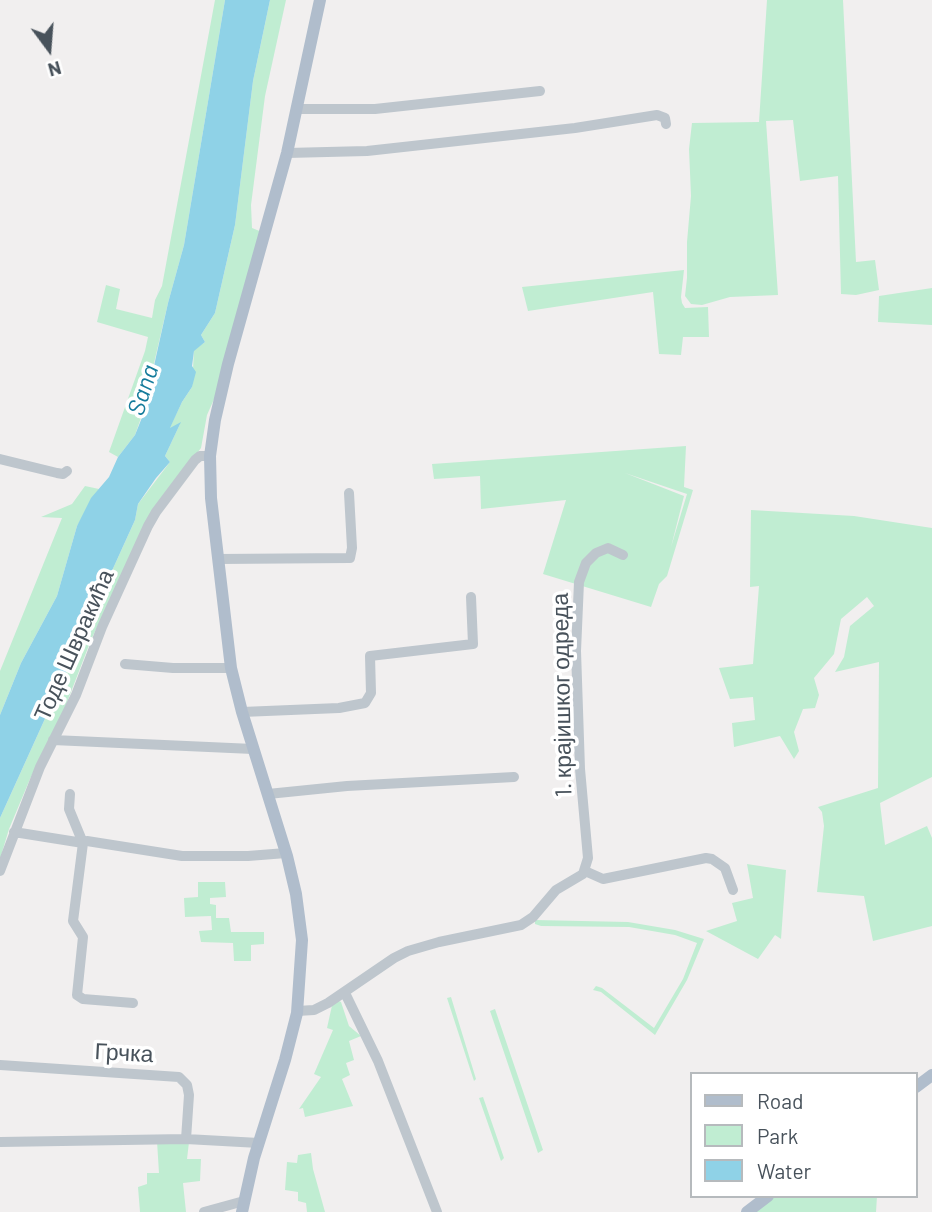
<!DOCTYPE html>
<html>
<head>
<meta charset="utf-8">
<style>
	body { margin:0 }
	#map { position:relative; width:932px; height:1212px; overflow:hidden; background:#f1efef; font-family:Barlow,sans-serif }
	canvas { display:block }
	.legend { position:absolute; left:690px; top:1072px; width:228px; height:126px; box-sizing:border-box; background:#fff; border:2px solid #b6babd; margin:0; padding:9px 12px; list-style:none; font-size:21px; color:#48525b }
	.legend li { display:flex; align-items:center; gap:14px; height:35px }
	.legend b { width:35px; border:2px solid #b6babd }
	.north { position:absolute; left:14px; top:14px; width:70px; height:70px; -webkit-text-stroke:5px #fff; paint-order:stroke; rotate:164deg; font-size:19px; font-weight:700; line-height:28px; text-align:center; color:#48525b }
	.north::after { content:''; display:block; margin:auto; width:24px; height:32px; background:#48525b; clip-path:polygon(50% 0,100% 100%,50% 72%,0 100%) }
</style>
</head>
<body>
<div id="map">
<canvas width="932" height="1212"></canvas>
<ul class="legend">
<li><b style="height:9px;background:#b0bdcc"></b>Road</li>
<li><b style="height:19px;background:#c0edd2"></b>Park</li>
<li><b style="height:19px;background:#8fd2e7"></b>Water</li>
</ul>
<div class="north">N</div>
</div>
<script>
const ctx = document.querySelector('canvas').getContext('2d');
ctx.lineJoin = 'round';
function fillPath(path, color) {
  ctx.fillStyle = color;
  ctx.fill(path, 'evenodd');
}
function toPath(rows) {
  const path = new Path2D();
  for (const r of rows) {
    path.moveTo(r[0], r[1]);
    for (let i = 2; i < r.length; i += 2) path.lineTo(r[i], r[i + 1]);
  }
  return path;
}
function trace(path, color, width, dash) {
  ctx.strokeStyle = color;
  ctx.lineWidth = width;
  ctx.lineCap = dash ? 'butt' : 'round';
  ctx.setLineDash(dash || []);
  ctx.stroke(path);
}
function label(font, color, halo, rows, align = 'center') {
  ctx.font = font + ' Barlow,sans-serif';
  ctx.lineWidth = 7;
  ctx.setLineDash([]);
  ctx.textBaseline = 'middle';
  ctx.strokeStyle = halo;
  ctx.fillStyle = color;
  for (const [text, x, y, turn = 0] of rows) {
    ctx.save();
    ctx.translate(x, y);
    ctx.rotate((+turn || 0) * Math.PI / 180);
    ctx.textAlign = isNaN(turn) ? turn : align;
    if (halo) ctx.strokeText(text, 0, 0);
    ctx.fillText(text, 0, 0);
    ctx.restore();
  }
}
fillPath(toPath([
	[215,0,225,0,184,245,168,303,142,415,135,435,118,457,109,452,145,351,148,337,97,322,106,285,120,289,116,309,152,318,155,300,162,286],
	[270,0,286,0,265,96,251,205,252,228,262,232,215,397,207,415,201,448,169,490,119,580,91,640,64,710,30,779,9,829,0,859,0,818,135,520,138,504,170,462,165,456,180,424,169,429,182,402,192,387,194,350,205,342,201,335,215,313,235,225,253,81],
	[767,0,843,0,856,262,875,260,879,290,856,295,841,294,838,176,800,181,793,120,766,121,778,295,730,297,702,305,691,304,685,296,687,278,687,242,691,196,689,149,692,123,759,122],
	[684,270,681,297,682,303,685,308,708,307,709,337,683,337,681,355,659,354,653,292,528,311,522,287],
	[932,288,932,325,878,322,879,296],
	[686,446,684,487,693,490,667,576,659,584,651,607,543,574,566,500,481,509,480,476,434,479,432,464],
	[625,473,687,494,671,547,684,496],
	[85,486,99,489,77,526,57,596,21,663,0,715,0,671,62,518,41,517,72,504],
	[751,510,854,516,932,528,932,777,880,803,885,845,927,826,932,838,932,926,873,941,864,896,817,892,824,826,822,812,818,807,878,788,879,662,835,672,844,657,850,626,874,606,867,597,841,619,834,654,814,678,819,695,815,708,803,709,794,732,799,751,794,759,780,736,734,747,732,723,755,720,753,697,730,699,719,668,753,664,759,586,750,587],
	[747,864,786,870,781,939,775,935,758,959,706,931,737,921,732,903,753,898],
	[198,882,225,882,226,897,210,898,210,904,216,905,216,918,229,918,231,932,264,932,264,944,251,945,251,961,234,961,233,943,201,942,199,931,212,930,211,916,185,917,184,898,198,897],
	[535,920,628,922,675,930,704,939,687,980,655,1035,601,992,593,990,596,986,602,988,654,1028,683,979,697,943,675,935,629,927,541,926,535,924],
	[451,997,476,1079,474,1081,447,998],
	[337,1000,341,1002,349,1026,361,1036,349,1041,354,1060,346,1063,350,1075,342,1079,353,1106,305,1117,303,1108,299,1109,321,1077,314,1074,333,1030,327,1028,333,1001],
	[495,1009,543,1150,538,1153,490,1011],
	[483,1097,504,1158,501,1161,479,1098],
	[157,1141,189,1142,187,1159,201,1159,200,1181,183,1183,186,1212,140,1212,138,1187,147,1184,147,1173,159,1173],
	[311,1153,313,1169,325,1212,307,1212,306,1203,298,1201,298,1192,285,1190,287,1162,297,1163,298,1155],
	[774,1196,877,1196,876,1212,753,1212]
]), '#c0edd2');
fillPath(toPath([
	[225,0,270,0,253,81,235,225,215,313,201,335,205,342,194,351,192,366,196,372,192,387,182,402,170,428,181,422,165,456,170,462,156,478,138,504,135,520,0,818,0,715,21,663,57,596,77,526,91,498,109,477,118,457,135,435,143,415,168,303,184,245]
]), '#8fd2e7');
trace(toPath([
	[297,109,375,109,540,91],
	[287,153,367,151,575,128,657,115,665,118,666,124],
	[0,459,57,473,63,474,67,471],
	[218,559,350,558,352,548,349,493],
	[125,664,173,668,231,668],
	[242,712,339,708,365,703,371,693,370,656,473,644,471,597],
	[53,740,253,749],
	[70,794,69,809,83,843],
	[268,794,347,786,514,777],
	[14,832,83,843],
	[0,871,40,767,76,695,102,627,148,526,156,512,195,460,200,456,210,456],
	[585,871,603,879,706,858,712,859,725,868,733,890],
	[345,993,378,1061,437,1212],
	[133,1003,83,999,77,995,83,937,73,921,83,843,87,841,182,856,248,856,286,853],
	[297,1011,314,1010,328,1003,394,958,408,951,439,942,521,925,533,917,556,890,583,874,588,858,580,769,576,651,579,582,586,563,596,553,608,548,623,555],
	[0,1065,179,1077,187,1085,189,1095,186,1139],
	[0,1142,186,1139,259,1143],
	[204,1212,244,1201]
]), '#bec6cd', 10);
trace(toPath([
	[916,1087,932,1075],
	[242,1212,254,1158,285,1060,297,1013,302,940,296,894,287,856,242,712,231,668,211,498,210,456,215,420,228,364,287,153,320,0],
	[747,1212,768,1196]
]), '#b0bdcc', 12);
label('23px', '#48525b', '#fff', [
	["Тоде Швракића",74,645,-66],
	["1. крајишког одреда",562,695,-91],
	["Грчка",124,1053,3]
]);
label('italic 24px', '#147b9b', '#fff', [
	["Sana",143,390,-72]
]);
</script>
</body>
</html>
